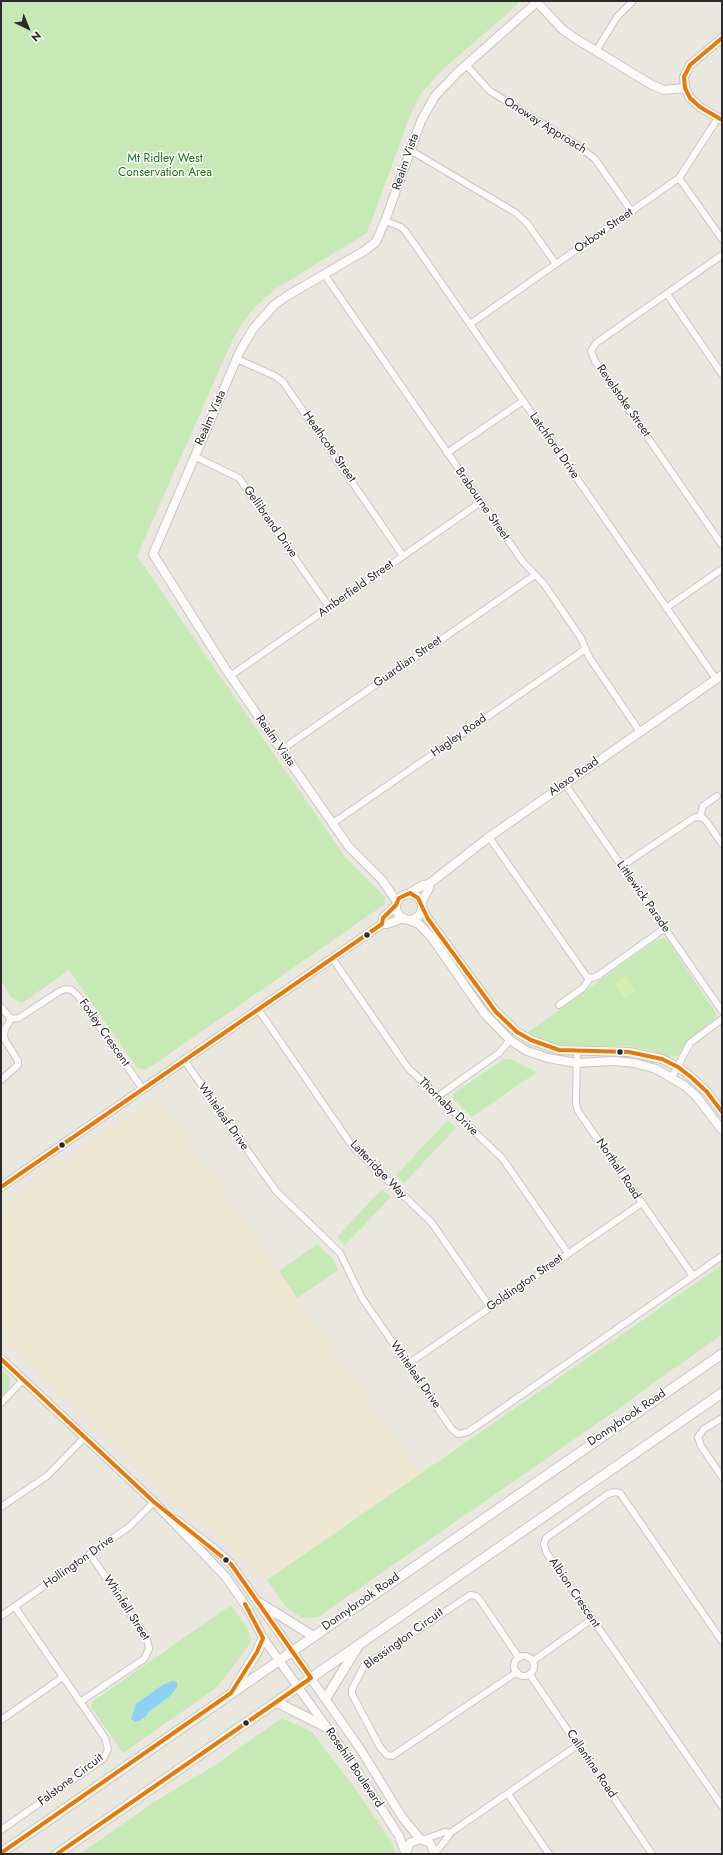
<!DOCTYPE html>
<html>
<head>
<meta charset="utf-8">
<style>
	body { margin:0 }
	#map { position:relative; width:723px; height:1855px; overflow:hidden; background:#eae7df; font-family:Jost,sans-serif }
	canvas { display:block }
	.frame { position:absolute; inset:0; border:2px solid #2b2b2b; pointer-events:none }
	.north { position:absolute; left:8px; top:8px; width:40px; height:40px; -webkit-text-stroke:3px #fff; paint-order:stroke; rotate:137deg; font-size:11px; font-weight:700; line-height:16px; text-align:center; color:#2b2b2b }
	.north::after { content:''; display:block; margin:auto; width:14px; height:18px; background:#2b2b2b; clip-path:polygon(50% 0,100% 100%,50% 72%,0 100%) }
</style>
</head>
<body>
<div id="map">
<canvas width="723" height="1855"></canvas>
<div class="frame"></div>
<div class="north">N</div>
</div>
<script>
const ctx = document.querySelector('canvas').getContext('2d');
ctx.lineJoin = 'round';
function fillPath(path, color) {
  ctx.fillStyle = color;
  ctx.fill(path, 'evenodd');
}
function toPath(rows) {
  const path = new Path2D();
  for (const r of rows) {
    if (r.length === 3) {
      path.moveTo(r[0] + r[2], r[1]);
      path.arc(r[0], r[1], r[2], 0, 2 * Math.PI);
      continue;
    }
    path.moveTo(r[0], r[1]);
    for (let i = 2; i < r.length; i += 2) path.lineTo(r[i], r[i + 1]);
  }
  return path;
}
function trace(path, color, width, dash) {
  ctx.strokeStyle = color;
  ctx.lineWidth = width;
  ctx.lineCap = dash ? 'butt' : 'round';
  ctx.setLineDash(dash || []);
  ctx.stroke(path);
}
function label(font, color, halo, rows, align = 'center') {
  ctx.font = font + ' Jost,sans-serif';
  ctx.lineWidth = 3;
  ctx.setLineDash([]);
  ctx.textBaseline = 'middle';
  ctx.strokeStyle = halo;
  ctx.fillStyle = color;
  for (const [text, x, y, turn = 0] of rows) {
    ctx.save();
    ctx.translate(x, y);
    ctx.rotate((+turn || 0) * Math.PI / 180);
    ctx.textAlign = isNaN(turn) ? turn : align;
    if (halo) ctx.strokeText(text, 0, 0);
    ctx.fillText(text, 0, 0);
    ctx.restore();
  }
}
fillPath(toPath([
	[158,1097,420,1474,267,1580,254,1570,203,1522,188,1513,1,1338,1,1206]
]), '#eee8d3');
fillPath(toPath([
	[1,1,518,1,518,4,440,72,420,95,410,116,367,233,275,289,256,306,243,322,232,341,137,556,345,857,385,897,385,904,146,1070,137,1068,69,970,22,1003,11,997,1,980],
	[664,938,668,941,716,1013,713,1021,688,1040,677,1056,669,1058,653,1051,628,1046,564,1046,544,1041,527,1033,653,942],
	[504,1059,510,1059,537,1072,472,1117,453,1099,453,1094],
	[448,1120,456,1128,404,1183,396,1175],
	[382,1189,391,1197,345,1245,337,1237],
	[317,1244,333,1259,338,1270,297,1298,279,1271],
	[722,1265,722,1335,650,1385,631,1400,318,1617,302,1618,287,1608,267,1580],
	[1,1369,9,1376,10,1382,9,1388,1,1396],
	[231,1605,247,1628,251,1641,240,1658,216,1688,123,1753,91,1707,92,1702],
	[282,1718,312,1732,351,1783,393,1844,395,1854,80,1854,154,1802,217,1764]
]), '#c6e9b5');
fillPath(toPath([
	[626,976,635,992,624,999,614,983]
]), '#d3eeb2');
fillPath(toPath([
	[172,1681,177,1682,177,1687,170,1696,148,1712,147,1715,139,1721,135,1722,131,1719,136,1704,161,1686]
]), '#8cd1f3');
const minor = toPath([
	[596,51,617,17,633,1],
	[466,65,490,91,577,145,595,159,632,212],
	[410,150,516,213,527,223,556,264],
	[679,178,722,239],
	[385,221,401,227,406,232,716,679],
	[722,255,596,343,591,351,595,361,722,545],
	[324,274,523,562,544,584,581,638,589,657,640,732],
	[667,294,722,374],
	[470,324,679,178,718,118],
	[237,359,275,376,283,382,403,556],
	[447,453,523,401],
	[194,456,239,478,329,607],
	[666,608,722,569],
	[230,676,481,502],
	[281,750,535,575],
	[565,784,722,1011],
	[700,817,703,806,717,796],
	[333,823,584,650],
	[489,837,587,977,593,978,599,975,665,928],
	[622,866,695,817,703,818,707,822,722,844],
	[332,958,408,1068,502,1158,568,1253],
	[559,1005,583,988,590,978],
	[1,1007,11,1019,19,1018,60,991,66,989,72,990,79,997,142,1088],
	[258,1009,353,1147,432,1223,490,1307],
	[577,1051,576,1103,578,1111,693,1276],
	[184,1060,276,1191,340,1253,362,1298,451,1428,458,1434,468,1432,722,1256],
	[672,1077,690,1043,722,1019],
	[1,1080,18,1065,18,1061,5,1040,4,1035,5,1029,11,1019],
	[437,1097,499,1053,510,1040],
	[408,1364,642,1203],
	[1,1403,23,1380],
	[722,1418,704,1429,698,1437,701,1446,722,1477],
	[1,1507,47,1476,84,1438],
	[1,1616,129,1527,154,1502],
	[722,1641,620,1493,615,1492,608,1494,546,1538,544,1544,546,1552,722,1806],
	[524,1666,10],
	[533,1661,592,1619],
	[517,1672,392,1756,387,1755,380,1747,352,1694,352,1689,364,1666,470,1595,476,1596,480,1600,519,1658],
	[530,1675,652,1854],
	[80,1702,144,1659,149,1649,147,1639,90,1554],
	[1,1720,63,1677],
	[508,1794,549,1854],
	[1,1830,103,1759,108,1749,105,1738,15,1607],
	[425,1839,445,1832,450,1833],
	[435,1853,448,1837,450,1833,578,1745]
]);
const tertiary = toPath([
	[536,1,562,29,573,37,652,85,664,90,685,88],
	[722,38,690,65,684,77,685,88,690,98,700,107,722,120],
	[410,893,423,885,429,884,489,837,722,675],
	[409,907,13],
	[397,902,382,880,349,847,276,742,225,668,153,554,240,351,253,329,274,305,287,296,364,251,376,242,385,221,421,121,435,96,458,72,537,2],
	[422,902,429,888,429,884],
	[422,907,428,919,496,1012,517,1032,531,1040,559,1050,629,1052,662,1059,678,1067,691,1077,707,1092,722,1112],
	[409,920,419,924,432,938,484,1013,510,1040,527,1051,548,1058,576,1063,614,1061,635,1063,656,1069,685,1086,697,1097,722,1130],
	[382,924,383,918,396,905],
	[1,1187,382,924,387,924,404,918],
	[1,1359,154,1502,225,1576,248,1609,263,1638,350,1760,387,1817,399,1836,405,1852],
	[176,1520,213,1548,231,1564,361,1750,402,1817,420,1839],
	[405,1854,410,1843,420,1839,430,1843,435,1854]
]);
const secondary = toPath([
	[258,1602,313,1636],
	[234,1689,257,1652,263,1638],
	[326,1698,357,1648],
	[276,1702,326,1727],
	[1,1853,722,1354],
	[57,1854,722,1393]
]);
trace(minor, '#c7c6c5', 8);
trace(tertiary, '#c7c6c5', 10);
trace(secondary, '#c7c6c5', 11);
trace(minor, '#fcfbfa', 6);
trace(tertiary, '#fcfbfa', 8);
trace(secondary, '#fcfbfa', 9);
trace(toPath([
	[722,38,690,65,684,77,685,88,690,98,700,107,722,120],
	[1,1187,382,924,383,918,396,905,399,898,410,893,418,898,428,919,496,1012,517,1032,531,1040,559,1050,629,1052,662,1059,678,1067,691,1077,707,1092,722,1112],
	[1,1359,154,1502,231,1564,311,1678,57,1854],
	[1,1853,231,1693,257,1652,263,1638,245,1604]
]), '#ea7904', 4);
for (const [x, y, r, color] of [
	[367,935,3.5,"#2b2b2b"],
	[620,1052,3.5,"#2b2b2b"],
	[62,1145,3.5,"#2b2b2b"],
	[226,1560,3.5,"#2b2b2b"],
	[246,1723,3.5,"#2b2b2b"]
]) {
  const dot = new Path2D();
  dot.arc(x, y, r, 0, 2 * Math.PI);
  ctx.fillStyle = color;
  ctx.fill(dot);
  trace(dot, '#fff', 1.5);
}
label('12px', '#2b2b2b', '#fff', [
	["Onoway Approach",545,126,32],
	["Realm Vista",406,162,-71],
	["Oxbow Street",604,231,-35],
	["Revelstoke Street",623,401,55],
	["Realm Vista",211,418,-66],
	["Latchford Drive",554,446,55],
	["Heathcote Street",329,447,55],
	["Brabourne Street",482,504,55],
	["Gellibrand Drive",270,522,55],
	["Amberfield Street",356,589,-35],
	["Guardian Street",408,662,-35],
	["Hagley Road",459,736,-35],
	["Realm Vista",275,741,55],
	["Alexo Road",574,777,-35],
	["Littlewick Parade",643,897,55],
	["Foxley Crescent",104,1033,55],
	["Thornaby Drive",448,1107,44],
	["Whiteleaf Drive",223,1117,55],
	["Northall Road",618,1169,56],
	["Latteridge Way",378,1170,46],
	["Goldington Street",525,1283,-35],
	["Whiteleaf Drive",415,1375,55],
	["Donnybrook Road",627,1418,-34],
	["Hollington Drive",79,1562,-35],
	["Albion Crescent",574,1593,56],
	["Donnybrook Road",361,1602,-35],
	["Whinfell Street",126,1608,57],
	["Blessington Circuit",404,1639,-36],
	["Callantina Road",591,1764,56],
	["Rosehill Boulevard",354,1768,56],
	["Falstone Circuit",71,1780,-37]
]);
label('12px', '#1f7013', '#fff', [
	["Mt Ridley West",165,159],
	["Conservation Area",165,173]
]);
</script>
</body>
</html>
